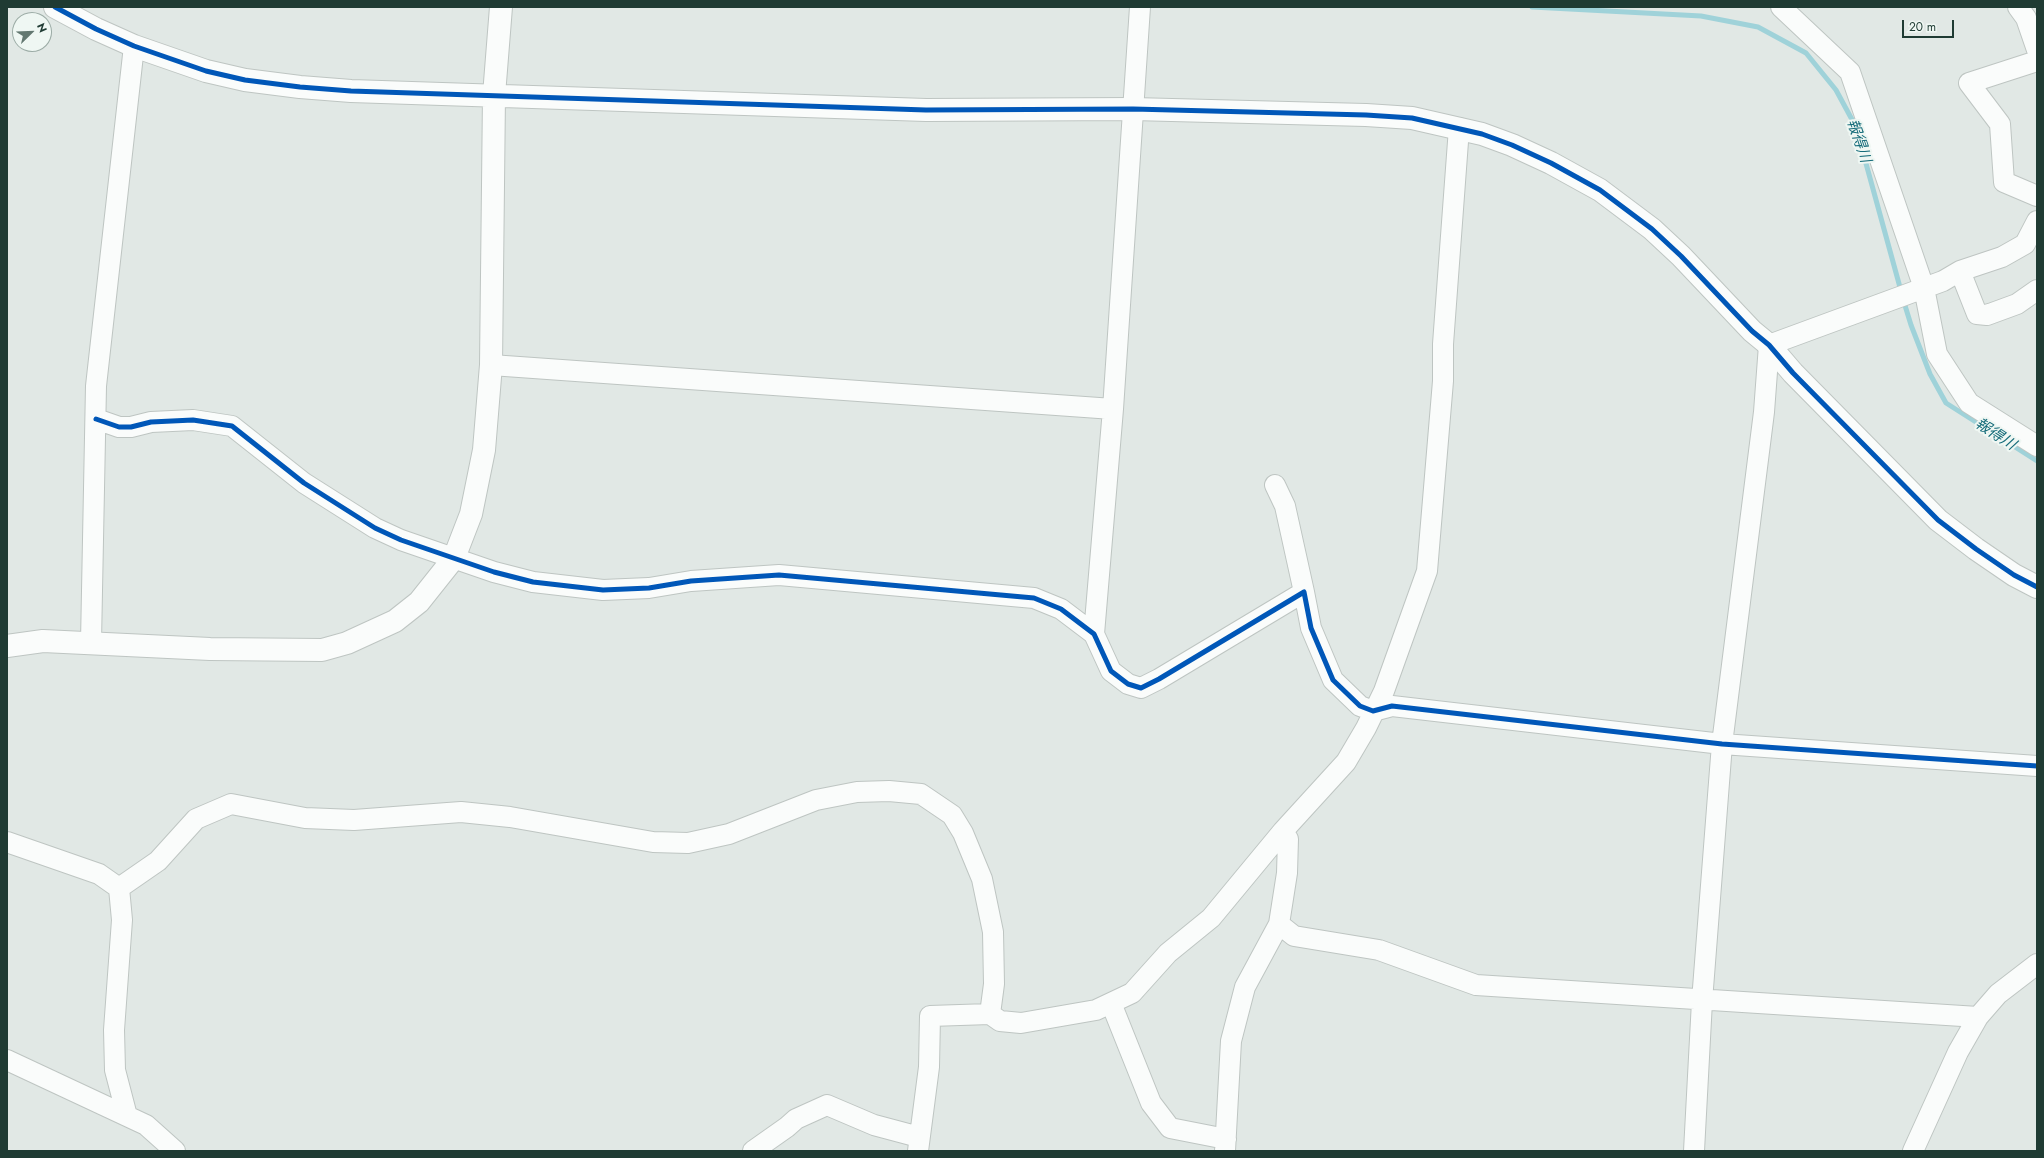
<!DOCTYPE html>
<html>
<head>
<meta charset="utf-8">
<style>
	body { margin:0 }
	#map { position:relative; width:2044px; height:1158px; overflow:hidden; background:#e1e8e5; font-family:Jost,sans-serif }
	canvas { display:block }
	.frame { position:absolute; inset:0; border:8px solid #1f3b33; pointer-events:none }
	.north { position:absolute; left:12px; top:12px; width:40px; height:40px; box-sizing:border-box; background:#eff7f3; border:1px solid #9caca6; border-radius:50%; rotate:67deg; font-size:11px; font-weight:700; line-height:16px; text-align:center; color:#1f3b33 }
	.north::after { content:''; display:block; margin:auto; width:14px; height:18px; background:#637871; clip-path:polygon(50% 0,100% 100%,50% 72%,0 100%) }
	.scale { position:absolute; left:1902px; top:20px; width:52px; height:18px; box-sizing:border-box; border:2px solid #1f3b33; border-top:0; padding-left:5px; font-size:12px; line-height:14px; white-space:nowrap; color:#1f3b33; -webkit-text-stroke:3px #eff7f3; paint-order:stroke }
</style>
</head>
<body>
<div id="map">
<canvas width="2044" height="1158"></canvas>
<div class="frame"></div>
<div class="north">N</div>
<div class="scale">20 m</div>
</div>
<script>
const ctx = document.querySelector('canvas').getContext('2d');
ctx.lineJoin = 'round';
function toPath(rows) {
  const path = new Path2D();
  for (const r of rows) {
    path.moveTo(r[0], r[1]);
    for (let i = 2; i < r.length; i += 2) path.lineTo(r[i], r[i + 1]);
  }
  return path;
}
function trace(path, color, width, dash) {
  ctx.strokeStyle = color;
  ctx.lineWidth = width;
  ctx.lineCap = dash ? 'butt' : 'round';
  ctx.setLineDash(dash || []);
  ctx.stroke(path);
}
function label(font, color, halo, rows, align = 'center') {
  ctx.font = font + ' Jost,"Noto Sans JP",sans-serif';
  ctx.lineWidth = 4;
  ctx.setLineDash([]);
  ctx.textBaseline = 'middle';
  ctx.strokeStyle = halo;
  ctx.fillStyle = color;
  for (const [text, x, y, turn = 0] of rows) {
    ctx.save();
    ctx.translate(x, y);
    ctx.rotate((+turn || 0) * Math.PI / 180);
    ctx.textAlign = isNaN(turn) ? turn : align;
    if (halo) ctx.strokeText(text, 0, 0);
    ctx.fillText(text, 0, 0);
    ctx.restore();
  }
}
trace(toPath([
	[1532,7,1701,16,1758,27,1806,53,1836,90,1856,127,1901,291],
	[1903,299,1911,325,1930,374,1946,403,2037,461]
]), '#9fd2d9', 5);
const minor = toPath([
	[1781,7,1850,72,1924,288,1937,354,1969,403,2037,446],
	[2018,7,2026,18,2037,50],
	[2037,61,1969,83,2000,124,2004,182,2037,196],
	[1960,271,1977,314,1987,315,2017,304,2037,290],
	[491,365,1113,409],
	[96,419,119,427,131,427,151,422,193,420,232,426,304,483,375,528,401,540,494,572,533,582,603,590,649,588,691,581,779,575,1034,598,1061,609,1094,634,1111,671,1128,684,1141,688,1159,679,1304,592,1311,628,1333,680,1360,706,1373,711,1392,706,1722,744,2037,766],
	[1275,485,1285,506,1304,592],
	[1094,634,1113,409,1140,7],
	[91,642,96,386,134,46],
	[7,842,99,874,119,888,122,920,114,1030,115,1070,127,1116],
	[119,888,158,861,196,819,231,804,305,818,354,820,461,812,510,817,653,842,688,843,729,834,816,800,857,792,889,791,921,794,952,815,963,833,982,879,993,932,994,984,990,1014],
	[1279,924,1294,936,1379,950,1476,985,1978,1017],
	[1111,1003,1151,1103,1170,1128,1226,1139],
	[7,1060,146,1125,175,1151],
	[753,1151,787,1127,796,1119,827,1105,874,1125,919,1137],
	[918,1151,929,1067,930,1016,990,1014,1000,1021,1021,1023,1096,1010,1132,993,1168,953,1211,918,1283,831,1346,762,1366,728,1384,691,1427,571,1443,381,1443,344,1459,128],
	[1225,1151,1231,1041,1245,987,1279,924,1287,873,1288,839,1283,831],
	[1694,1151,1702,1001,1722,744,1764,412,1769,345,1943,281,1960,271,2002,257,2025,244,2037,221],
	[1913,1151,1958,1052,1978,1017,1998,994,2037,964]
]);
const tertiary = toPath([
	[55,7,96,29,134,46,206,71,245,80,300,87,351,91,926,110,1133,109,1366,115,1412,118,1482,134,1512,145,1551,163,1600,190,1652,229,1681,256,1752,331,1769,345,1793,373,1938,520,1976,549,2014,575,2037,587],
	[7,646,43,641,210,649,322,650,347,643,395,621,419,602,454,558,471,514,484,450,491,365,494,95,501,7]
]);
trace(minor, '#bec5c2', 22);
trace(tertiary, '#bec5c2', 24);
trace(minor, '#fafcfb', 20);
trace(tertiary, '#fafcfb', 22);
trace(toPath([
	[55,7,96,29,134,46,206,71,245,80,300,87,351,91,926,110,1133,109,1366,115,1412,118,1482,134,1512,145,1551,163,1600,190,1652,229,1681,256,1752,331,1769,345,1793,373,1938,520,1976,549,2014,575,2037,587],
	[96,419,119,427,131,427,151,422,193,420,232,426,304,483,375,528,401,540,494,572,533,582,603,590,649,588,691,581,779,575,1034,598,1061,609,1094,634,1111,671,1128,684,1141,688,1159,679,1304,592,1311,628,1333,680,1360,706,1373,711,1392,706,1722,744,2037,766]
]), '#0057b8', 5);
label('italic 15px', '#166c7a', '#eff7f3', [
	["報得川",1858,141,71],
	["報得川",1995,435,33]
]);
</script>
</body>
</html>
